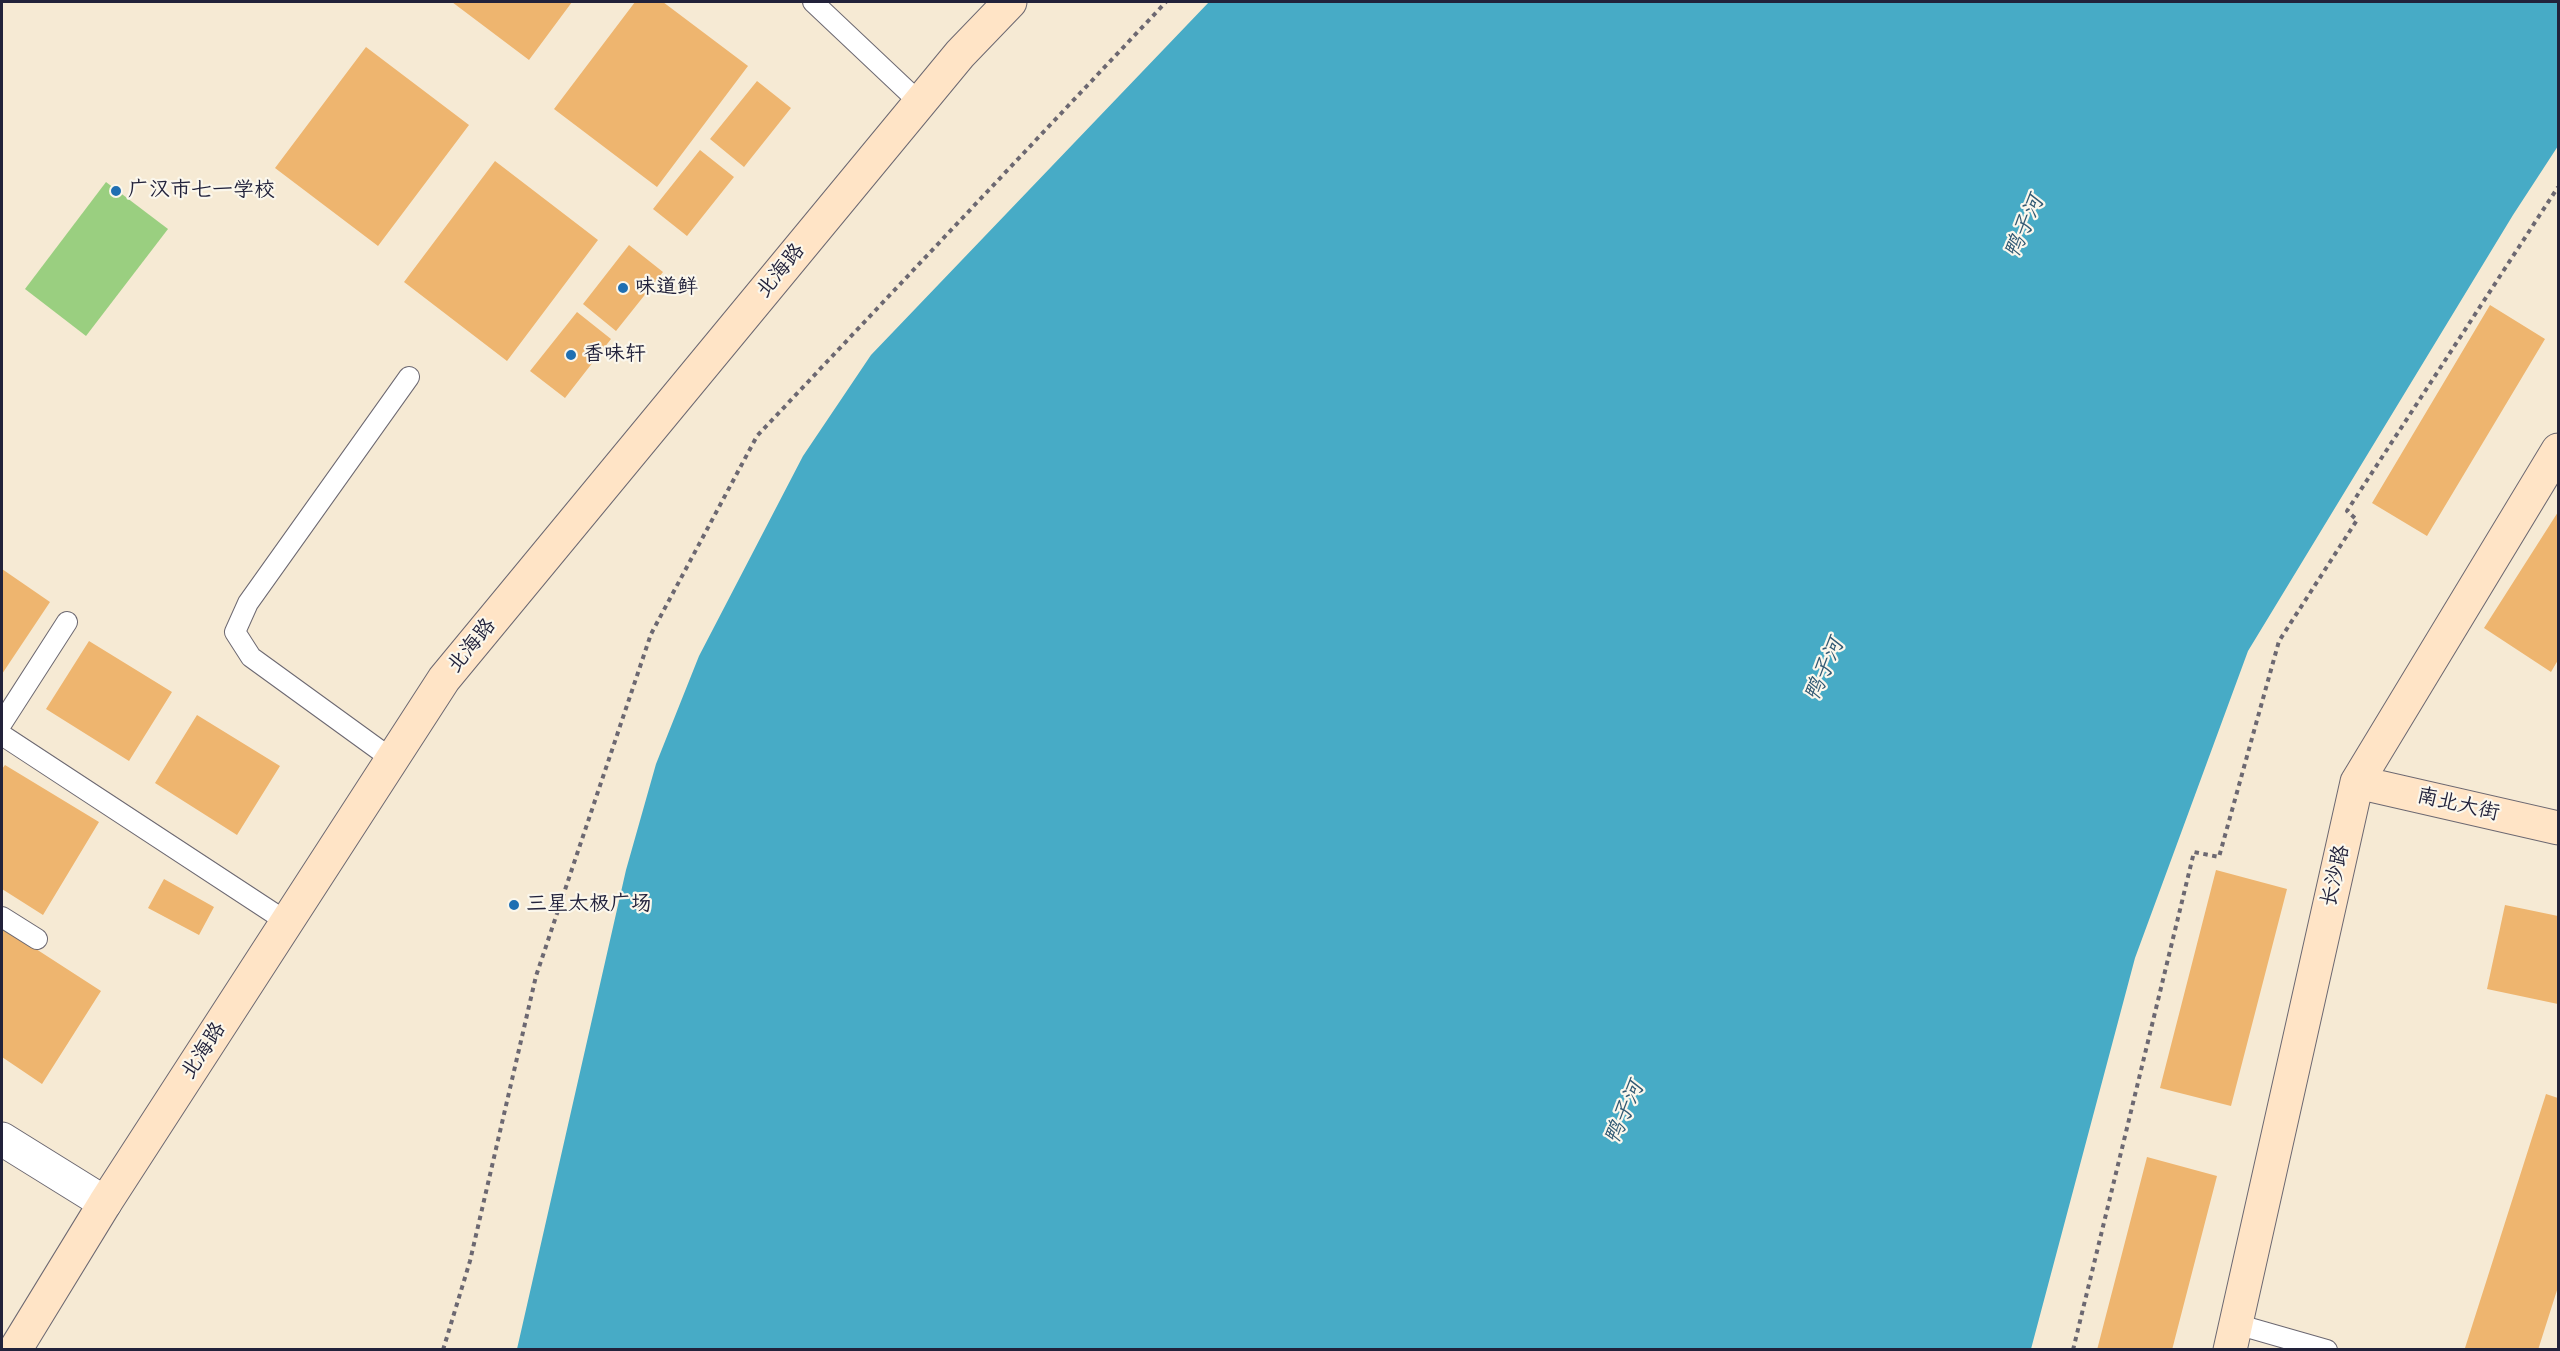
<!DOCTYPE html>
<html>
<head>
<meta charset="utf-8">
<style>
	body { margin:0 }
	#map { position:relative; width:2560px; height:1351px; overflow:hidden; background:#f6ead4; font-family:Itim,sans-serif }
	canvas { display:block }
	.frame { position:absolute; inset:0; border:3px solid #22223b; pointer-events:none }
</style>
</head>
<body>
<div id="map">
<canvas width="2560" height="1351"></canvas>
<div class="frame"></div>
</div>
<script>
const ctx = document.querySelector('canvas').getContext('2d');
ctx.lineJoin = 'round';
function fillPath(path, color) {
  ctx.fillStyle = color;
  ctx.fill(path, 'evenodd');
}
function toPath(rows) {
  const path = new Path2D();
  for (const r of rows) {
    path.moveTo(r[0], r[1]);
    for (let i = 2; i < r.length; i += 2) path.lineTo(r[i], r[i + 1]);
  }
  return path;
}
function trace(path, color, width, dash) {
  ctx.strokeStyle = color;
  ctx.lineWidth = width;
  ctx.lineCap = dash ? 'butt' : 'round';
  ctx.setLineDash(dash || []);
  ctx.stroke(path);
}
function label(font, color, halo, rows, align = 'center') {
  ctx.font = font + ' Itim,"LXGW WenKai TC",sans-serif';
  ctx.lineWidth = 4.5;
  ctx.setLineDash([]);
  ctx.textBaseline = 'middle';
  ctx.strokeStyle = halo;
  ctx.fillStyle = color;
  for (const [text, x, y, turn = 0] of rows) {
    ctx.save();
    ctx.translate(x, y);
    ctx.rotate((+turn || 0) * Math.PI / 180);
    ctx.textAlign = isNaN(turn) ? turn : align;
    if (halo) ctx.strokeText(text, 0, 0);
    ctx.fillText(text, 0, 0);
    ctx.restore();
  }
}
fillPath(toPath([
	[106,182,168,229,86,336,25,289]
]), '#9acf80');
fillPath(toPath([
	[1209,2,2558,2,2558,146,2513,215,2248,651,2135,958,2031,1349,517,1349,626,870,656,764,699,656,803,456,871,355]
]), '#47abc6');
fillPath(toPath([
	[452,2,572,2,529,60],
	[635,2,663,2,748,66,657,187,554,109],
	[366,47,469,125,378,246,275,168],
	[757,81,791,108,744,167,710,139],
	[700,150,734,177,687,236,653,209],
	[495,161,598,240,507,361,404,282],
	[629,245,663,272,616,331,583,304],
	[2490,305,2545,339,2427,536,2372,503],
	[577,312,611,339,565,398,530,371],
	[2558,512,2558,660,2551,672,2484,628],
	[2,569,50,602,2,674],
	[89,641,172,692,129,761,46,709],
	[197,715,280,766,237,835,155,783],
	[5,765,99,822,43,915,2,889,2,769],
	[2216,870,2287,889,2231,1106,2160,1088],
	[164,879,214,907,199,935,148,908],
	[2505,905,2558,916,2558,1004,2487,989],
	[2,927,101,991,42,1084,2,1057],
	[2546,1094,2558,1098,2558,1287,2538,1350,2470,1350,2465,1348],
	[2147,1157,2217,1176,2172,1350,2097,1350]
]), '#eeb56f');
const lane = toPath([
	[813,2,920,103],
	[2,723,67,622],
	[2,735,287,922],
	[393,760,251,657,235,632,248,603,409,377],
	[2,917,37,939],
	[2236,1324,2327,1350]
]);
const street = toPath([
	[2,1139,105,1203]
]);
const secondary = toPath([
	[2357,782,2558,828],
	[15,1350,105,1203,444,679,960,54,1010,2],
	[2230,1350,2357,782,2558,450]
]);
trace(lane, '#6c6871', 22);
trace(street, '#6c6871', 35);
trace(secondary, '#6c6871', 35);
trace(toPath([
	[443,1350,470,1261,536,976,651,634,757,436,1166,2],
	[2073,1350,2194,852,2219,857,2279,641,2357,520,2347,511,2558,187]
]), '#6c6871', 4, [4.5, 4.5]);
trace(lane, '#fff', 20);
trace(street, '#fff', 33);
trace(secondary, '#ffe4c6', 33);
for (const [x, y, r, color] of [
	[116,191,6,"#1f6fb2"],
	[623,288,6,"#1f6fb2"],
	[571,355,6,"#1f6fb2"],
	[514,905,6,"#1f6fb2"]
]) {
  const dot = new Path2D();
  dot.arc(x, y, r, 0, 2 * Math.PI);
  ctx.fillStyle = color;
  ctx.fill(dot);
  trace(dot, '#fbf7ec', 2);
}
label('21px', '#22223b', '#fbf7ec', [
	["广汉市七一学校",128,191],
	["味道鲜",635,288],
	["香味轩",583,355],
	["三星太极广场",526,905]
], 'left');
label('21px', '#22223b', '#fbf7ec', [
	["北海路",781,271,-51],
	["北海路",472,646,-51],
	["南北大街",2458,805,13],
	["长沙路",2336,876,-77],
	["北海路",204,1051,-57]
]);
label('italic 22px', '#315973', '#fbf7ec', [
	["鸭子河",2025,227,-66],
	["鸭子河",1825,670,-66],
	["鸭子河",1625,1113,-66]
]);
</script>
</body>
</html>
